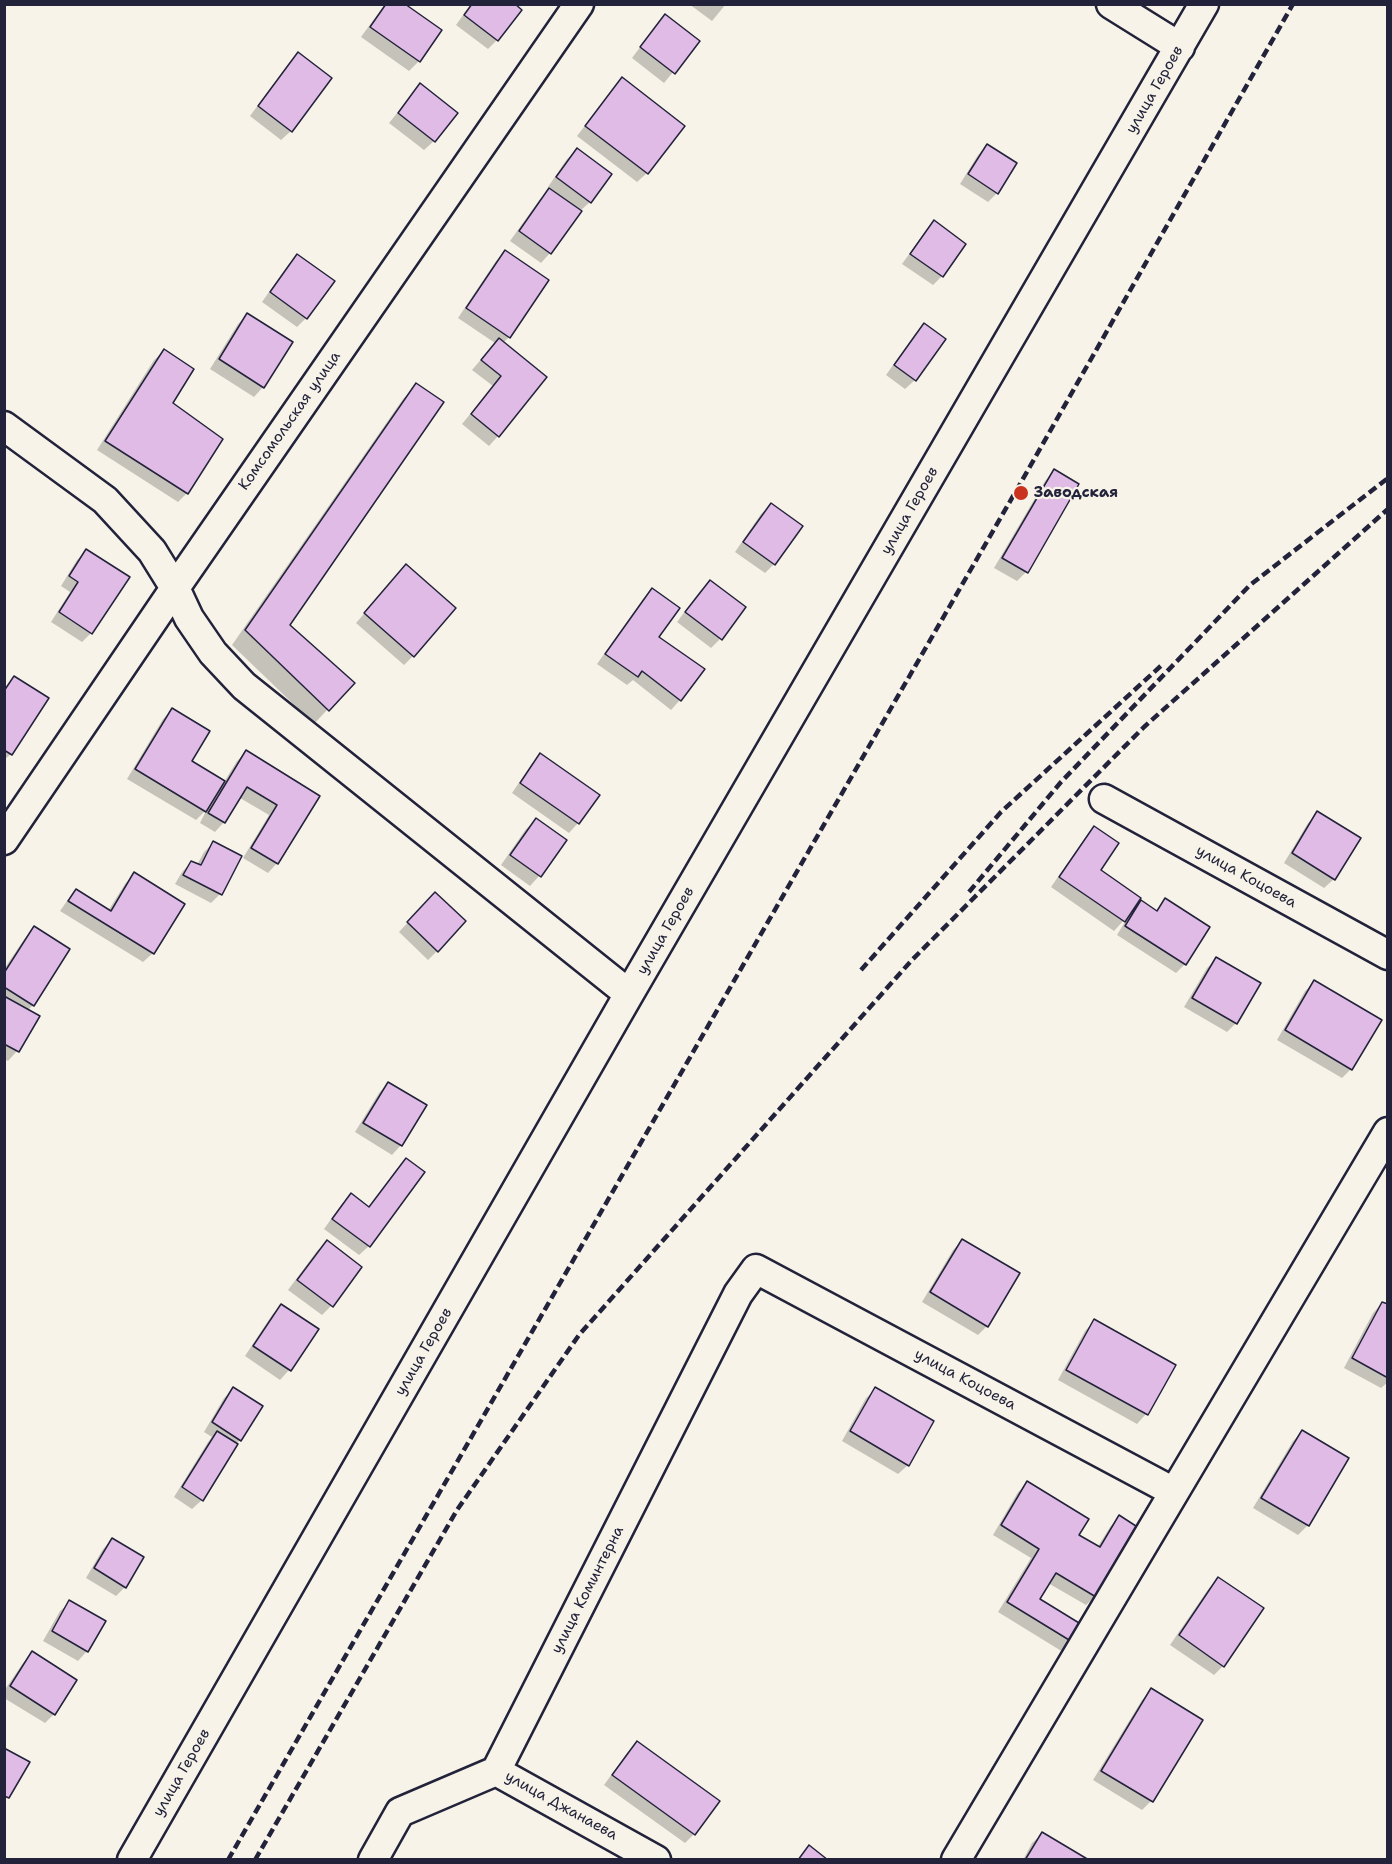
<!DOCTYPE html>
<html>
<head>
<meta charset="utf-8">
<style>
	body { margin:0 }
	#map { position:relative; width:1392px; height:1864px; overflow:hidden; background:#f7f3e8; font-family:"Shantell Sans",sans-serif }
	canvas { display:block }
	.frame { position:absolute; inset:0; border:6px solid #22223b; pointer-events:none }
</style>
</head>
<body>
<div id="map">
<canvas width="1392" height="1864"></canvas>
<div class="frame"></div>
</div>
<script>
const ctx = document.querySelector('canvas').getContext('2d');
ctx.lineJoin = 'round';
function fillPath(path, color) {
  ctx.fillStyle = color;
  ctx.fill(path, 'evenodd');
}
function toPath(rows) {
  const path = new Path2D();
  for (const r of rows) {
    path.moveTo(r[0], r[1]);
    for (let i = 2; i < r.length; i += 2) path.lineTo(r[i], r[i + 1]);
  }
  return path;
}
function trace(path, color, width, dash) {
  ctx.strokeStyle = color;
  ctx.lineWidth = width;
  ctx.lineCap = dash ? 'butt' : 'round';
  ctx.setLineDash(dash || []);
  ctx.stroke(path);
}
function label(font, color, halo, rows, align = 'center') {
  ctx.font = font + ' "Shantell Sans",sans-serif';
  ctx.lineWidth = 4.5;
  ctx.setLineDash([]);
  ctx.textBaseline = 'middle';
  ctx.strokeStyle = halo;
  ctx.fillStyle = color;
  for (const [text, x, y, turn = 0] of rows) {
    ctx.save();
    ctx.translate(x, y);
    ctx.rotate((+turn || 0) * Math.PI / 180);
    ctx.textAlign = isNaN(turn) ? turn : align;
    if (halo) ctx.strokeText(text, 0, 0);
    ctx.fillText(text, 0, 0);
    ctx.restore();
  }
}
fillPath(toPath([
	[385,4,403,4,440,31,419,61,409,71,361,37],
	[471,4,513,4,497,40,488,49,456,25],
	[689,4,726,4,712,21],
	[665,16,698,42,664,83,632,58,656,26],
	[298,54,291,131,281,140,250,116,289,63],
	[622,79,647,173,637,182,577,136,613,89],
	[420,85,434,141,424,150,389,123],
	[987,146,997,193,988,202,960,184,978,155],
	[577,150,590,202,580,211,550,253,541,263,510,241,540,199,550,189,548,187,567,159],
	[934,222,942,276,933,285,902,264,925,232],
	[506,252,509,337,503,343,545,377,498,436,489,446,462,424,493,386,472,370,495,343,458,318,496,261],
	[297,256,306,318,297,327,262,302,288,265],
	[247,315,263,387,254,397,210,369,238,324],
	[924,325,915,380,905,389,886,375,915,334],
	[164,351,187,493,178,502,97,450,154,360],
	[417,385,288,625,352,683,314,724,232,645,403,399],
	[1054,471,1026,572,1017,581,994,568,1045,481],
	[771,505,774,564,765,573,735,552,761,514],
	[86,551,91,633,82,642,51,622,70,592,61,586,77,560],
	[397,576,413,656,404,665,356,623],
	[710,582,720,639,711,648,677,622,700,591],
	[652,590,657,637,680,700,671,710,633,680,627,685,597,664,643,599],
	[15,678,11,754,4,760,4,688],
	[172,710,190,761,224,782,237,761,246,752,318,796,277,863,268,873,243,858,269,815,240,798,224,822,215,832,200,823,207,809,196,820,127,779,163,719],
	[540,755,578,823,569,833,512,793,531,765],
	[1318,813,1334,879,1324,888,1284,863,1308,823],
	[536,820,565,840,539,876,530,886,501,865,526,829],
	[1094,828,1099,870,1131,910,1132,911,1141,902,1155,912,1166,900,1185,964,1176,973,1117,935,1126,920,1125,919,1114,931,1051,887,1085,838],
	[214,842,220,894,211,903,175,884,182,872,191,862,197,865,204,852],
	[134,874,153,953,143,962,60,911,67,901,76,891,108,911,125,884],
	[426,903,437,951,428,960,399,932],
	[34,928,33,1005,27,1011,38,1017,17,1051,8,1061,4,1059,4,969,25,938],
	[1216,959,1236,1023,1227,1032,1184,1007,1207,968],
	[1315,982,1351,1069,1342,1078,1277,1040,1305,991],
	[388,1083,401,1145,392,1155,355,1132,379,1093],
	[406,1160,369,1246,359,1255,324,1229,341,1205,351,1195,368,1208,397,1169],
	[962,1241,987,1326,978,1335,922,1302,953,1250],
	[327,1242,331,1306,322,1315,288,1290,317,1251],
	[1382,1303,1388,1306,1388,1382,1381,1388,1344,1368,1373,1313],
	[281,1306,317,1329,289,1370,280,1380,245,1356,272,1315],
	[1094,1321,1174,1365,1146,1414,1137,1424,1058,1380,1085,1331],
	[234,1389,240,1440,236,1444,202,1500,192,1509,174,1497,208,1442,212,1437,204,1432,224,1398],
	[876,1389,908,1465,898,1474,842,1441,866,1398],
	[1302,1432,1347,1459,1308,1525,1298,1535,1253,1508,1293,1441],
	[1028,1483,1077,1535,1097,1548,1110,1527,1119,1517,1095,1596,1086,1605,1048,1583,1038,1599,1082,1627,1063,1652,998,1612,1031,1558,993,1535,1018,1492],
	[112,1540,125,1587,116,1596,86,1578,103,1549],
	[1219,1579,1223,1666,1214,1675,1170,1645,1209,1588],
	[70,1602,104,1621,87,1651,78,1661,43,1641,60,1611],
	[32,1653,54,1714,45,1723,4,1698,4,1691,23,1663],
	[1152,1690,1151,1801,1142,1810,1093,1780,1142,1700],
	[637,1743,694,1834,685,1843,604,1785,627,1753],
	[1042,1834,1086,1860,1023,1860,1032,1843]
]), '#0003');
const building = toPath([
	[386,4,405,4,442,30,420,62,370,27,386,4],
	[472,4,515,4,522,10,498,41,464,15,472,4],
	[665,14,700,41,675,74,640,47,665,14],
	[298,52,332,78,292,132,258,106,298,52],
	[622,77,685,126,648,174,585,126,622,77],
	[420,83,458,113,435,142,398,113,420,83],
	[987,144,1017,163,998,194,968,174,987,144],
	[577,148,612,174,591,203,556,177,577,148],
	[549,188,582,211,551,254,519,231,549,188],
	[934,220,966,244,943,277,910,254,934,220],
	[505,250,549,280,510,338,466,308,505,250],
	[297,254,335,281,307,319,270,292,297,254],
	[247,313,293,342,264,388,219,359,247,313],
	[924,323,946,339,916,381,894,365,924,323],
	[499,338,547,377,499,437,471,414,501,376,481,360,499,338],
	[164,349,194,369,173,403,223,439,188,494,105,441,164,349],
	[416,383,444,402,290,625,355,683,329,711,245,630,416,383],
	[1054,469,1079,484,1028,573,1002,558,1054,469],
	[771,503,803,526,775,565,743,542,771,503],
	[86,549,130,577,92,634,59,612,78,582,69,576,86,549],
	[406,564,456,608,414,657,364,613,406,564],
	[710,580,746,607,722,640,685,612,710,580],
	[652,588,680,608,659,637,705,669,681,701,642,671,638,677,605,654,652,588],
	[14,676,49,698,12,755,4,750,4,691,14,676],
	[172,708,210,731,192,761,225,781,206,812,135,769,172,708],
	[246,750,320,796,278,864,251,848,277,805,247,787,225,823,208,813,246,750],
	[540,753,600,795,579,824,520,783,540,753],
	[1317,811,1361,838,1335,880,1292,853,1317,811],
	[536,818,567,840,541,877,510,855,536,818],
	[1094,826,1119,843,1101,870,1141,898,1125,922,1059,877,1094,826],
	[213,841,242,856,222,895,183,875,191,861,201,865,213,841],
	[134,872,185,904,154,954,68,901,76,889,111,911,134,872],
	[435,892,466,921,438,952,407,922,435,892],
	[1165,898,1210,927,1186,965,1125,926,1141,900,1157,911,1165,898],
	[34,926,70,949,34,1006,4,987,4,973,34,926],
	[1216,957,1261,983,1237,1024,1192,998,1216,957],
	[1314,980,1382,1020,1352,1070,1285,1030,1314,980],
	[4,996,40,1016,19,1052,4,1044,4,996],
	[388,1082,427,1105,402,1146,363,1123,388,1082],
	[406,1158,425,1172,370,1247,332,1219,351,1193,369,1207,406,1158],
	[962,1239,1020,1273,988,1327,930,1292,962,1239],
	[327,1240,362,1267,333,1307,297,1280,327,1240],
	[1382,1302,1388,1304,1388,1378,1352,1358,1382,1302],
	[281,1304,319,1329,291,1371,253,1346,281,1304],
	[1094,1319,1176,1365,1148,1415,1066,1370,1094,1319],
	[233,1387,263,1406,241,1441,212,1422,233,1387],
	[875,1387,934,1421,909,1466,850,1431,875,1387],
	[1302,1430,1349,1458,1309,1526,1261,1498,1302,1430],
	[217,1431,238,1444,203,1501,182,1487,217,1431],
	[1027,1481,1089,1519,1079,1535,1100,1547,1119,1515,1139,1528,1096,1597,1056,1573,1040,1599,1084,1626,1074,1643,1007,1602,1039,1549,1001,1525,1027,1481],
	[112,1538,144,1557,126,1588,94,1568,112,1538],
	[1218,1577,1264,1608,1224,1667,1179,1635,1218,1577],
	[69,1600,106,1621,88,1652,52,1631,69,1600],
	[32,1651,77,1680,55,1715,10,1686,32,1651],
	[1151,1688,1203,1720,1153,1802,1101,1771,1151,1688],
	[637,1741,720,1801,695,1835,612,1775,637,1741],
	[4,1748,30,1762,9,1798,4,1796,4,1748],
	[1042,1832,1089,1860,1025,1860,1042,1832],
	[809,1845,828,1860,798,1860,809,1845]
]);
fillPath(building, '#dfbbe6');
trace(building, '#22223b', 1.5);
const minor = toPath([
	[1111,4,1180,47],
	[4,426,105,500,152,551,175,588,189,618,213,653,244,686,629,994],
	[1104,799,1388,955],
	[4,840,175,588,579,4],
	[496,1771,656,1860],
	[132,1860,629,994,1204,4],
	[373,1860,400,1812,496,1771,738,1294,756,1269,1174,1492],
	[956,1860,1388,1132]
]);
trace(minor, '#22223b', 33);
trace(minor, '#f7f3e8', 28);
trace(toPath([
	[969,892,1061,782,1250,585,1388,478],
	[861,970,1001,812,1164,663],
	[228,1860,1016,491,1293,4],
	[255,1860,457,1510,579,1335,911,961,1144,727,1388,509]
]), '#22223b', 4.5, [9, 4.5]);
for (const [x, y, r, color] of [
	[1021,493,8,"#c8321e"]
]) {
  const dot = new Path2D();
  dot.arc(x, y, r, 0, 2 * Math.PI);
  ctx.fillStyle = color;
  ctx.fill(dot);
  trace(dot, '#f7f3e8', 2);
}
label('15px', '#22223b', '#f7f3e8', [
	["улица Героев",1155,90,-60],
	["Комсомольская улица",290,421,-55],
	["улица Героев",910,511,-60],
	["улица Коцоева",1246,877,29],
	["улица Героев",666,931,-60],
	["улица Героев",424,1352,-60],
	["улица Коцоева",965,1380,28],
	["улица Коминтерна",588,1590,-63],
	["улица Героев",182,1773,-60],
	["улица Джанаева",561,1806,29]
]);
label('bold 15px', '#22223b', '#f7f3e8', [
	["Заводская",1034,493]
], 'left');
</script>
</body>
</html>
